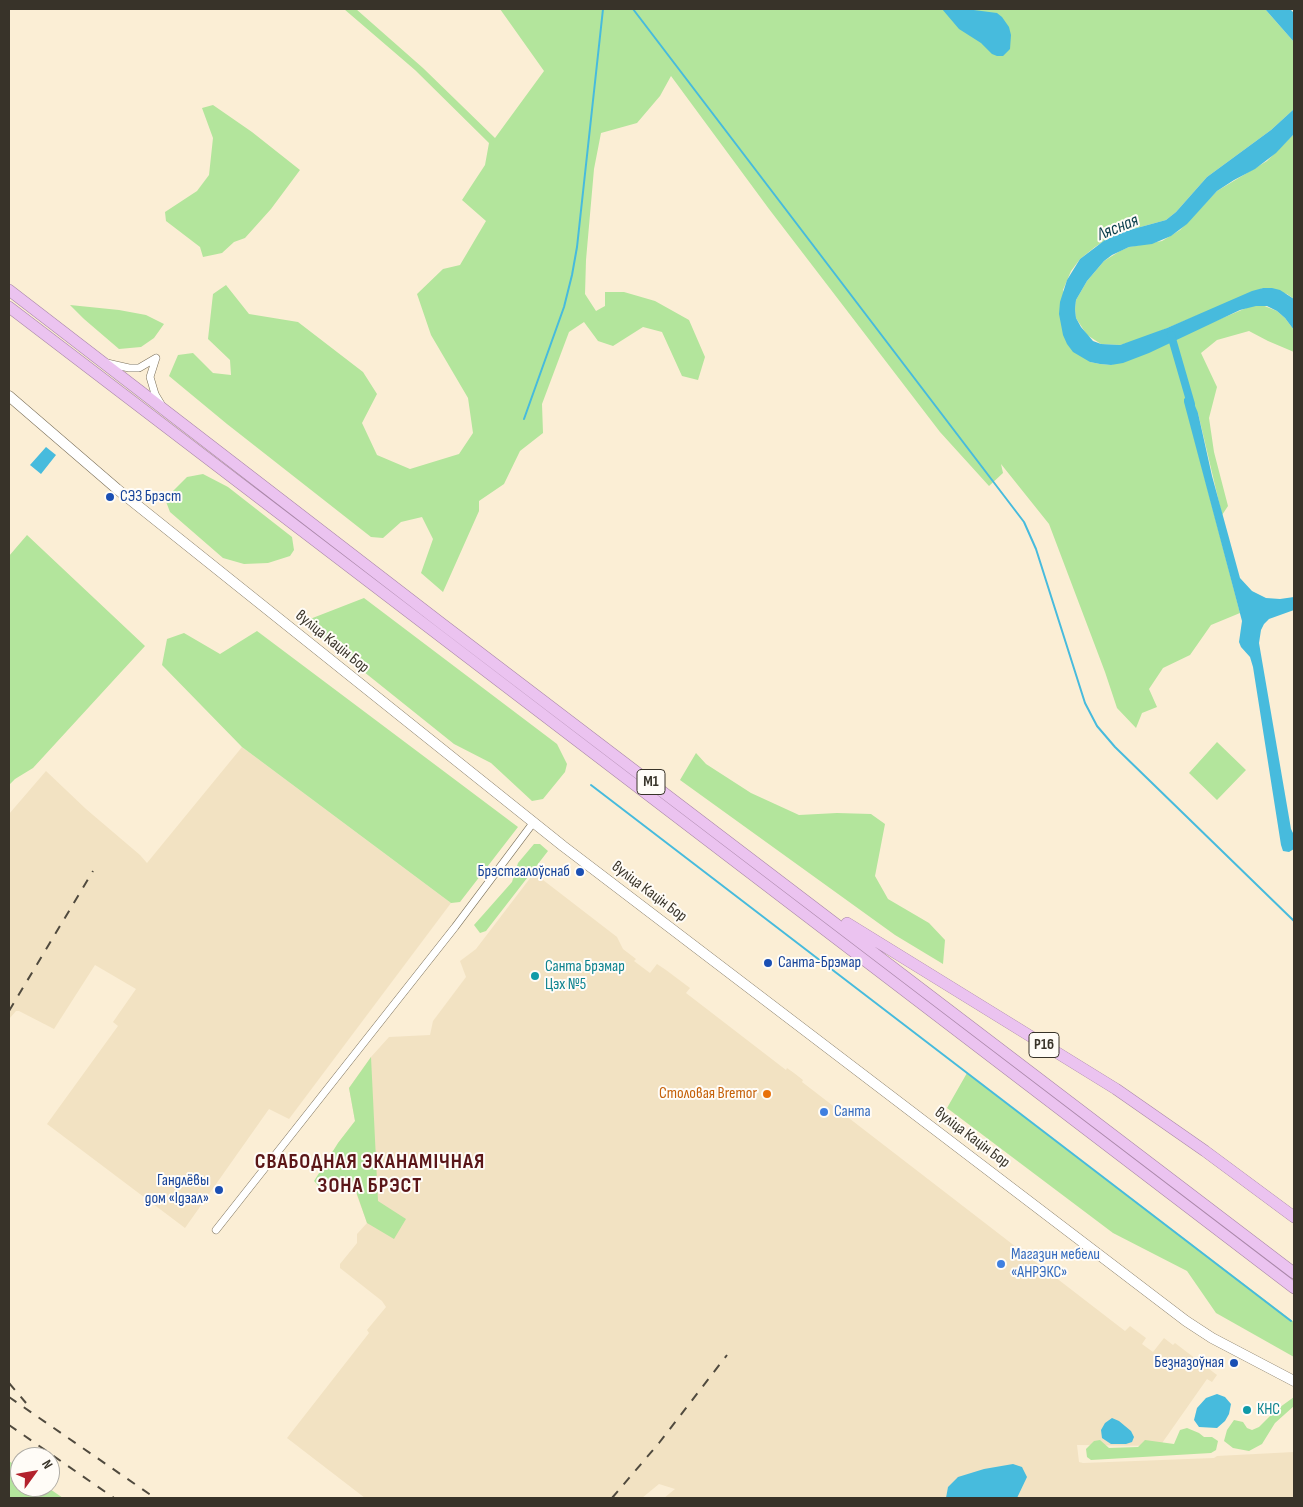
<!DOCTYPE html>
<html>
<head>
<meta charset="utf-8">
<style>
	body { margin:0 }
	#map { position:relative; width:1303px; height:1507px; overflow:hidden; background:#fbeed5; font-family:"Sofia Sans Condensed",sans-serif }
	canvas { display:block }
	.frame { position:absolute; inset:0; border:10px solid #383329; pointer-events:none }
	.north { position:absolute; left:10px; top:1447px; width:50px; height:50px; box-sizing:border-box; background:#fffcf7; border:1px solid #afaca5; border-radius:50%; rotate:58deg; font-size:14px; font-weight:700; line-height:20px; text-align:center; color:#383329 }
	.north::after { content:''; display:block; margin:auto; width:18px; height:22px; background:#b3222c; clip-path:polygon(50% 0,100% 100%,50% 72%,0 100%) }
</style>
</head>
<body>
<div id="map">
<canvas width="1303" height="1507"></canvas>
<div class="frame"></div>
<div class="north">N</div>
</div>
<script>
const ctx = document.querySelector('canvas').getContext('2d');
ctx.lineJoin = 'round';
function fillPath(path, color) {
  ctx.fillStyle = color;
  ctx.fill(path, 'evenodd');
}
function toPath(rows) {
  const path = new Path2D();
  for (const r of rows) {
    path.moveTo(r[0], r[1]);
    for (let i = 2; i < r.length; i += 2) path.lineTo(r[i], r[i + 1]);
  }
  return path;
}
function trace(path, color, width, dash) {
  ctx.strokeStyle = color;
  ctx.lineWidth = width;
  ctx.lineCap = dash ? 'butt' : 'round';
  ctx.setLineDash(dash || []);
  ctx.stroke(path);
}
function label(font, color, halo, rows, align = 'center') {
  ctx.font = font + ' "Sofia Sans Condensed",sans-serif';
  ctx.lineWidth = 4;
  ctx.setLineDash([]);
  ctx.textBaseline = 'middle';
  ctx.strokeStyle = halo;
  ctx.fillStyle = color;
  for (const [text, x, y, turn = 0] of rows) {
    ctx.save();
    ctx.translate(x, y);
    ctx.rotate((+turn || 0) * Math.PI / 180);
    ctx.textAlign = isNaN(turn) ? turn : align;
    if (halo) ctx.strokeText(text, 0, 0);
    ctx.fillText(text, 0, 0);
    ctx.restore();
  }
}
fillPath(toPath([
	[242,747,451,903,289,1119,269,1109,185,1228,47,1124,118,1026,113,1022,136,989,95,965,54,1029,19,1011,16,1011,9,1019,9,814,46,771,86,809,140,855,147,863],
	[534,873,617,937,623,949,636,959,634,961,650,973,657,964,666,970,690,988,686,993,786,1070,787,1068,794,1073,803,1080,802,1082,806,1085,1125,1331,1130,1326,1146,1338,1142,1344,1153,1352,1164,1338,1173,1345,1175,1343,1217,1375,1212,1382,1207,1379,1160,1446,1077,1445,1079,1462,1083,1463,1214,1458,1217,1456,1294,1452,1294,1498,664,1498,675,1489,659,1484,642,1498,365,1498,287,1438,369,1333,367,1330,386,1307,382,1301,340,1268,340,1264,357,1243,357,1234,367,1223,338,1143,355,1121,349,1088,371,1057,389,1037,430,1035,433,1021,466,977,460,961,476,949]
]), '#f2e2c2');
fillPath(toPath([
	[344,9,356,9,423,68,495,138,544,71,500,9,1265,9,1294,42,1294,109,1271,130,1207,177,1176,212,1166,220,1115,234,1095,247,1080,259,1071,271,1063,290,1090,362,1100,364,1111,365,1251,306,1262,305,1277,311,1285,318,1294,330,1294,352,1268,341,1249,331,1217,340,1201,353,1217,387,1209,418,1214,452,1228,506,1222,515,1198,413,1184,399,1240,613,1211,625,1190,655,1163,668,1149,689,1157,707,1142,713,1136,728,1117,708,1105,672,1049,524,1001,464,1003,473,989,486,940,432,769,209,671,76,660,96,637,123,601,133,594,169,586,260,585,294,596,311,605,306,605,292,624,292,655,301,689,320,705,357,698,380,682,376,662,332,643,327,613,346,598,341,584,322,569,332,542,404,543,433,520,451,504,484,479,501,479,511,443,592,421,573,433,539,422,517,401,522,383,538,371,537,227,424,169,376,178,355,193,353,213,373,231,375,230,360,208,339,213,294,226,285,249,314,298,322,363,372,377,394,362,423,377,455,410,469,459,454,473,433,468,398,431,335,417,294,443,269,460,265,486,221,462,200,485,165,489,143,415,70],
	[213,105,252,132,300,170,271,209,245,238,234,242,222,253,203,257,200,247,166,221,165,212,197,191,209,175,213,138,202,108],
	[1294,134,1294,299,1287,294,1263,288,1141,339,1120,345,1101,344,1087,335,1076,318,1075,309,1076,300,1087,281,1104,261,1120,251,1129,247,1162,241,1180,230,1217,191,1267,161],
	[70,305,119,310,146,315,164,324,154,338,141,347,119,349,84,319],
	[203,474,228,487,292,537,294,550,290,556,268,563,244,564,223,558,170,512,165,499,187,477],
	[27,535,145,646,33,768,15,779,9,785,9,556],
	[364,598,557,744,567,764,565,772,543,799,532,801,491,763,454,744,308,627,310,619],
	[257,631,518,827,460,902,451,903,242,747,162,665,167,639,184,633,220,654],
	[1217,742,1246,770,1217,800,1189,773],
	[696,753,706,764,751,793,799,815,837,813,871,814,885,824,875,876,888,899,929,923,945,940,943,964,895,935,680,780],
	[534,844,540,844,548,851,486,931,480,933,474,925,512,882,518,863],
	[371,1057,378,1201,406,1219,394,1239,367,1223,351,1177,324,1192,314,1181,338,1143,355,1121,349,1088],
	[967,1073,1294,1322,1294,1357,1216,1313,1187,1271,1113,1233,947,1108],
	[1294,1397,1294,1406,1275,1423,1262,1444,1249,1451,1233,1448,1224,1441,1227,1430,1234,1420,1243,1422,1247,1428,1252,1430,1259,1427,1276,1410],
	[1187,1428,1199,1433,1204,1437,1212,1437,1218,1441,1216,1450,1211,1453,1091,1460,1087,1457,1086,1449,1094,1441,1100,1440,1109,1448,1138,1447,1145,1440,1174,1444,1180,1430],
	[9,1461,20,1469,20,1487,47,1487,63,1498,9,1498]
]), '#b3e59c');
fillPath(toPath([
	[942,9,966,9,997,13,1002,17,1009,27,1011,35,1010,49,1003,56,997,56,992,54,981,43,959,29],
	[1265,9,1290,9,1294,13,1294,42],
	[1294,109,1294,134,1276,153,1255,169,1234,180,1217,191,1187,224,1171,236,1152,244,1129,247,1112,255,1104,261,1087,281,1076,300,1075,309,1076,318,1081,327,1093,341,1101,344,1120,345,1167,328,1252,291,1263,288,1272,288,1280,290,1294,299,1294,330,1285,318,1277,311,1267,306,1256,306,1240,310,1149,353,1123,363,1111,365,1100,364,1090,362,1073,352,1067,344,1063,335,1059,314,1060,302,1067,280,1080,259,1105,240,1115,234,1166,220,1176,212,1207,177,1271,130],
	[1187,396,1191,397,1193,401,1198,413,1212,476,1240,578,1252,591,1266,598,1280,599,1294,597,1294,610,1269,619,1264,624,1261,630,1259,643,1291,829,1294,835,1294,849,1289,852,1283,851,1281,845,1253,667,1250,657,1241,647,1239,642,1242,621,1184,402,1184,399],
	[46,447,56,455,41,474,30,465],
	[1217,1394,1225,1397,1231,1404,1229,1414,1225,1421,1217,1428,1199,1427,1194,1420,1197,1408,1206,1398],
	[1112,1418,1119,1421,1131,1431,1134,1437,1132,1442,1126,1444,1111,1444,1102,1438,1101,1430,1105,1423],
	[1013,1464,1022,1467,1027,1477,1017,1498,946,1498,948,1487,958,1477,984,1469]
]), '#47bbdd');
trace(toPath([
	[633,9,1024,522,1036,549,1085,703,1097,726,1115,747,1294,921],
	[524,419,564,307,572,275,577,247,603,9],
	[591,785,1291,1321]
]), '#47bbdd', 2);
trace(toPath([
	[1171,335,1191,404]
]), '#47bbdd', 8);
const minor = toPath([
	[156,358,150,377,155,394,161,404],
	[107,363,129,368,139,368,156,358],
	[216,1230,455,927,533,823]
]);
const secondary = toPath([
	[9,396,117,489,563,846,1186,1321,1212,1338,1294,1381]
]);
const trunk = toPath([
	[9,290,441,623,1294,1273],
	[9,307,1294,1288],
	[847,923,1116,1089,1205,1151,1294,1217]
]);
trace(minor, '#7b705a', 8);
trace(secondary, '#7b705a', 11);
trace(trunk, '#a987a8', 12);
trace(minor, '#fff', 7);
trace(secondary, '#fff', 10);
trace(trunk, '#ebc3f0', 11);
trace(toPath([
	[9,1011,93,871],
	[9,1383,26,1403],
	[9,1397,155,1498],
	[9,1425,114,1498],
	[612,1498,659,1443,727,1355]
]), '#504a3e', 2, [9, 9]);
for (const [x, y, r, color] of [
	[110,497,5,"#1a4fb4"],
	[580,872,5,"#1a4fb4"],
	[768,963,5,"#1a4fb4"],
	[535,976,5,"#0f9aa8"],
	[767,1094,5,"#e8710a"],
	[824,1112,5,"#3f7fe0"],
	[219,1190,5,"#1a4fb4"],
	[1001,1264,5,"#3f7fe0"],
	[1234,1363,5,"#1a4fb4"],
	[1247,1410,5,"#0f9aa8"]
]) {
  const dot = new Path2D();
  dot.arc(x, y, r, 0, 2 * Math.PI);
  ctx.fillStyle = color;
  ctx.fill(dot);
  trace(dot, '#fffcf7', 2);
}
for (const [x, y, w] of [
	[651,782,28],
	[1044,1045,30]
]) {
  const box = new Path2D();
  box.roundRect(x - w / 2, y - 12.5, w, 25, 4);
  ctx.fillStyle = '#fffcf7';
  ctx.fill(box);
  trace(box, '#383329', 1);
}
label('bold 15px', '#383329', null, [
	["М1",651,782],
	["Р16",1044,1045]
]);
label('16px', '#164399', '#fffcf7', [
	["СЭЗ Брэст",120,497,"left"],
	["Брэстгалоўснаб",570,872],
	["Санта-Брэмар",778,963,"left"],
	["Гандлёвы",209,1181],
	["дом «Ідэал»",209,1199],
	["Безназоўная",1224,1363]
], 'right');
label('16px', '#383329', '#fffcf7', [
	["вуліца Кацін Бор",332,642,39],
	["вуліца Кацін Бор",649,892,37],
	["вуліца Кацін Бор",972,1138,37]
]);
label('16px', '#0d838f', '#fffcf7', [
	["Санта Брэмар",545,967],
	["Цэх №5",545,985],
	["КНС",1257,1410]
], 'left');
label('16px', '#c56008', '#fffcf7', [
	["Столовая Bremor",757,1094]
], 'right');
label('16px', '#366cbe', '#fffcf7', [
	["Санта",834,1112],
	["Магазин мебели",1011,1255],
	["«АНРЭКС»",1011,1273]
], 'left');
label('italic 18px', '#0b3f4d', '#fffcf7', [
	["Лясная",1118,228,-22]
]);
ctx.letterSpacing = '1px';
label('bold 21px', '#5b1618', '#fffcf7', [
	["СВАБОДНАЯ ЭКАНАМІЧНАЯ",370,1163],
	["ЗОНА БРЭСТ",370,1187]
]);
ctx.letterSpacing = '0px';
</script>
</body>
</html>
